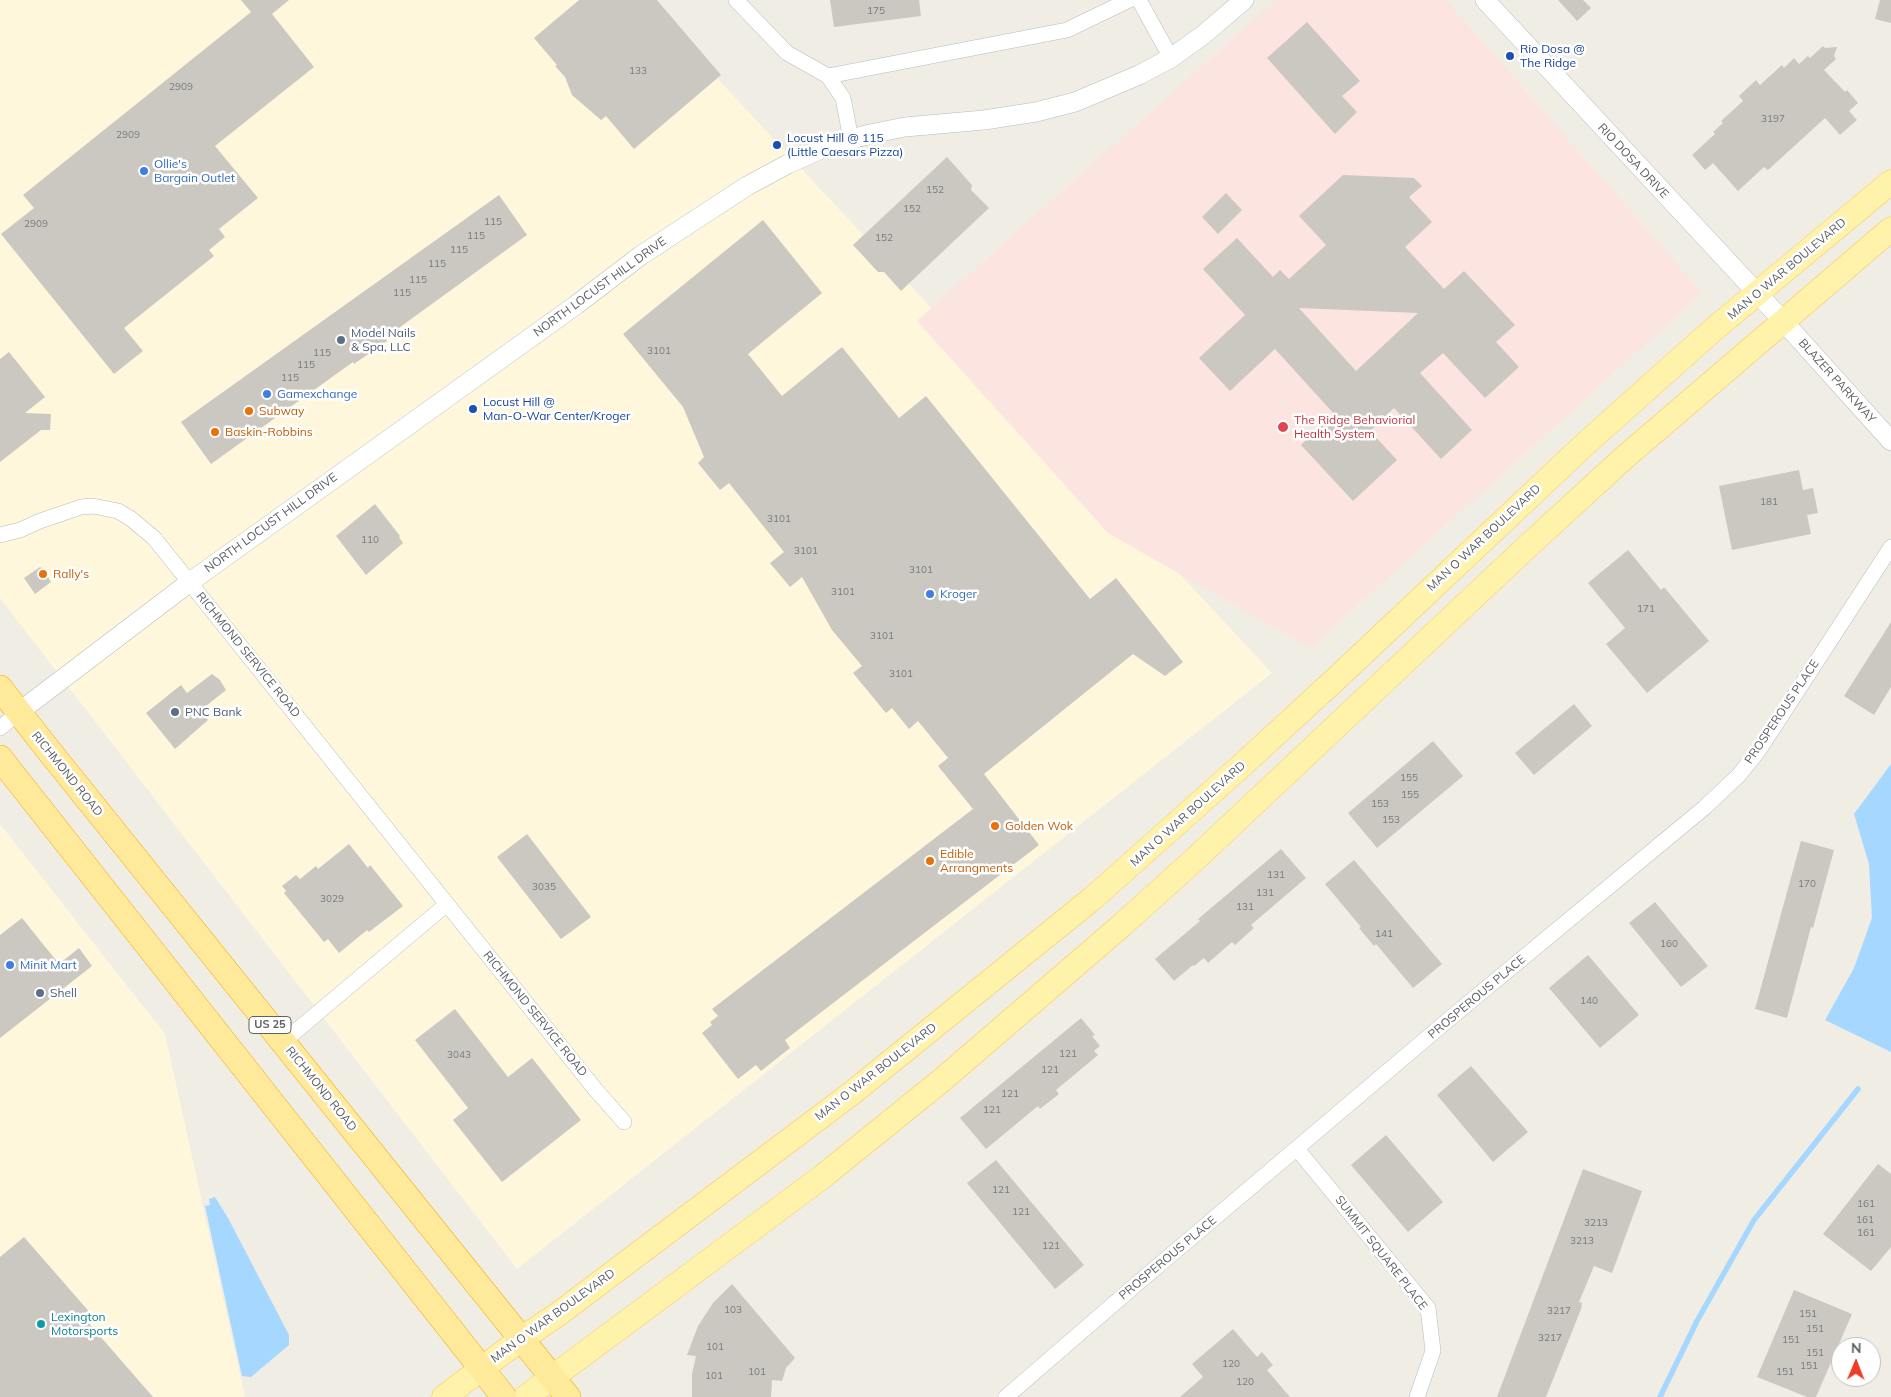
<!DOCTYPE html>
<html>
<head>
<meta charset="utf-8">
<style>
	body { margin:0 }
	#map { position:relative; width:1891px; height:1397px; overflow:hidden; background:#f0ede5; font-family:Mulish,sans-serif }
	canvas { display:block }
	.north { position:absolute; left:1831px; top:1337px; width:50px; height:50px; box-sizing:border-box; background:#fff; border:1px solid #bec0c2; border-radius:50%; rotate:1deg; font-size:14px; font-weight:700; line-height:20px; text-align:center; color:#5d6166 }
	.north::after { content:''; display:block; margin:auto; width:18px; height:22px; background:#ef3c2b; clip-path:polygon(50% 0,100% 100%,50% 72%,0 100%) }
</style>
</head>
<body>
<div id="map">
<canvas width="1891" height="1397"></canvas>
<div class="north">N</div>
</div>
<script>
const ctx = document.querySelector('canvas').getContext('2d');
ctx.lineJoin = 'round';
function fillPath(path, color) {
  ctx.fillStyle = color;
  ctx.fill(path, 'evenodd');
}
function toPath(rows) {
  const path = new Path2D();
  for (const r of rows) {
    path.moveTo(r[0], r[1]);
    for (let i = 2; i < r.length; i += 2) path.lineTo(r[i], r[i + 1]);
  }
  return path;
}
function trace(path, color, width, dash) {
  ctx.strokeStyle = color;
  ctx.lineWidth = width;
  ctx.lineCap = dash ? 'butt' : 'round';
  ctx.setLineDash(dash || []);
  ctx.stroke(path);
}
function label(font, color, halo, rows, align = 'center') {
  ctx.font = font + ' Mulish,sans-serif';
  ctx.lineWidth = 5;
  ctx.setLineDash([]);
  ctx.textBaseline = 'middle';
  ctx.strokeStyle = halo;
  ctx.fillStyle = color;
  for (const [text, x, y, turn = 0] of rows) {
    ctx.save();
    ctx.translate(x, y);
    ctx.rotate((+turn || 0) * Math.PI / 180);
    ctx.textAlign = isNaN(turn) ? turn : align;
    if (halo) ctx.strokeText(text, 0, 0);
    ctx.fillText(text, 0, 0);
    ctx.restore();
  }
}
fillPath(toPath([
	[0,0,644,0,1272,673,517,1269,0,598],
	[0,824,165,1034,245,1397,0,1397]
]), '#fff7db');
fillPath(toPath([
	[1276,0,1446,0,1702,293,1310,648,1108,533,917,321]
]), '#fce4e1');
fillPath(toPath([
	[1891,764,1891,1052,1825,1020,1854,968,1872,918,1869,864,1854,814],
	[215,1197,228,1218,289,1335,289,1345,251,1377,242,1376,205,1206,210,1205,209,1199]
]), '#a5d7ff');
trace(toPath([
	[1660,1397,1697,1321,1754,1220,1858,1089]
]), '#a5d7ff', 5.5);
fillPath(toPath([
	[241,0,289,0,272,14,314,67,215,146,258,198,219,229,225,237,209,250,214,256,124,328,143,351,114,374,1,234,34,208,23,195,251,12],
	[579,0,657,0,721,75,634,149,606,116,601,120,572,95,565,77,555,66,557,65,534,38],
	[830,0,919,0,921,16,834,27],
	[1558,0,1583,0,1591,8,1577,21],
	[1880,0,1891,0,1891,23,1875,19],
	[1307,22,1360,81,1342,96,1357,112,1335,134,1267,58],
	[1823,46,1825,48,1837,47,1834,56,1836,59,1824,70,1845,92,1847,90,1858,103,1849,111,1857,120,1840,135,1825,118,1768,170,1764,167,1738,191,1713,163,1705,170,1692,155,1715,134,1713,132,1723,123,1721,121,1743,101,1739,96,1756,80,1760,85,1782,65,1784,68,1794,58,1799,64,1808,56,1810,58],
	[947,157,972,185,971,190,989,208,901,291,884,272,878,272,853,245],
	[1343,175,1414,178,1422,186,1409,197,1432,222,1405,247,1444,289,1464,271,1515,325,1496,342,1519,367,1485,398,1443,353,1420,373,1472,430,1441,459,1394,408,1370,431,1397,460,1353,501,1301,445,1334,414,1275,349,1230,391,1199,358,1245,315,1203,269,1237,238,1273,277,1280,270,1289,279,1326,245,1299,216],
	[1299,308,1418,313,1356,371],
	[1226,193,1242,210,1218,234,1202,217],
	[499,195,527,235,385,338,387,341,354,364,353,362,211,464,181,422],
	[763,220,822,293,748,354,782,396,842,347,899,418,926,396,1090,599,1116,578,1183,662,1165,676,1133,654,984,774,1039,845,785,1040,790,1048,761,1071,756,1065,738,1079,702,1033,712,1025,710,1022,718,1016,712,1009,973,809,938,766,948,758,918,721,909,729,892,708,886,713,853,673,862,666,832,630,802,577,790,587,770,563,784,552,729,483,720,490,698,463,704,457,683,407,623,334],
	[9,352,45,397,25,413,51,414,50,430,41,430,0,462,0,359],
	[1799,470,1803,490,1813,488,1818,513,1807,515,1811,534,1732,550,1719,486],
	[375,504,400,536,399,537,403,543,366,575,336,536],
	[1628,550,1661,590,1664,587,1709,641,1647,693,1606,644,1625,628,1588,583],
	[40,567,43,569,51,582,35,594,24,578],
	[1891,622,1891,687,1874,715,1844,696],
	[212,674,220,680,226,690,201,710,208,720,175,749,146,713,181,685,187,693],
	[1574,704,1592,726,1534,775,1515,753],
	[1433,741,1463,776,1377,848,1348,813],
	[527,834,591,917,561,939,497,857],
	[1801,841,1834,850,1813,928,1811,927,1787,1018,1755,1009],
	[349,844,368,868,370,865,403,906,369,932,367,930,339,953,328,939,324,942,284,893,286,891,282,886,296,875,300,879,316,866,318,869],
	[1281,849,1306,878,1251,925,1254,928,1235,945,1232,942,1208,963,1204,958,1194,966,1193,965,1174,981,1155,959,1200,921,1198,919],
	[1354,860,1442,964,1413,988,1376,944,1374,946,1359,928,1361,927,1325,884],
	[1655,902,1708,966,1681,987,1629,923],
	[22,918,59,964,79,948,92,966,0,1038,0,935],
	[1588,955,1639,1015,1600,1048,1549,988],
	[455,1009,508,1077,532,1058,581,1120,502,1182,453,1120,468,1108,415,1040],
	[1081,1018,1095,1035,1092,1036,1100,1046,1094,1051,1098,1055,1056,1090,1059,1094,1040,1109,1038,1106,986,1149,960,1118],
	[1471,1066,1528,1132,1493,1162,1437,1095],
	[1386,1135,1443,1202,1408,1232,1351,1165],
	[996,1160,1084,1265,1055,1289,967,1183],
	[1878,1164,1891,1174,1891,1247,1871,1271,1823,1234],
	[1583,1169,1642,1191,1612,1273,1594,1266,1579,1302,1582,1303,1581,1309,1546,1397,1497,1397],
	[24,1237,92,1315,86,1320,153,1397,0,1397,0,1257],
	[732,1284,795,1358,786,1368,782,1381,772,1380,771,1397,692,1397,692,1374,696,1356,687,1355,698,1326,713,1303],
	[1794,1290,1852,1314,1816,1397,1807,1397,1757,1377],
	[1233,1329,1257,1357,1262,1352,1273,1365,1267,1370,1290,1397,1180,1397,1203,1377,1192,1364]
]), '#cbc8c2');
const minor = toPath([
	[736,0,787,53,828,76,843,98,851,139],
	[1139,0,1171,58],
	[828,76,1067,30,1129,0],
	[0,535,20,530,40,521,81,507,93,506,118,511,130,518,154,538,595,1089,624,1122],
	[0,728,19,712],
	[283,1042,447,904],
	[1297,1149,1428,1308,1433,1351,1417,1397],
	[1006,1397,1139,1282,1454,1015,1704,808,1739,775,1759,750,1891,547]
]);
const tertiary = toPath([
	[1485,0,1783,321,1891,441],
	[19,712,190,582,576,305,640,256,747,186,788,164,830,145,870,134,905,127,984,120,1036,112,1075,102,1139,75,1171,58,1203,35,1244,0]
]);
const primary = toPath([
	[444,1397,521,1339,557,1315,852,1093,1093,898,1239,768,1338,677,1583,446,1714,329,1891,182],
	[526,1397,822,1177,942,1080,1122,925,1193,861,1529,545,1625,457,1891,229]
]);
const trunk = toPath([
	[0,688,42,742,568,1397],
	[0,758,504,1397]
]);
trace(minor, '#b7bbbf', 16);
trace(tertiary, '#b7bbbf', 20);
trace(primary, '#f6cb57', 25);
trace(trunk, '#f4a900', 26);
trace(minor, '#fff', 15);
trace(tertiary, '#fff', 19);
trace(primary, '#fff2aa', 24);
trace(trunk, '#ffea9b', 25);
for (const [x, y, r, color] of [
	[1510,56,5,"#1a4fb4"],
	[777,145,5,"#1a4fb4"],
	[144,171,5,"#3f7fe0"],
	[341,340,5,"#5c6f8a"],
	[267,394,5,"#3f7fe0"],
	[473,409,5,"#1a4fb4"],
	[249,411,5,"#e8710a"],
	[1283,427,6,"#e0444e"],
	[215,432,5,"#e8710a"],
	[43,574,5,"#e8710a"],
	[930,594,5,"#3f7fe0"],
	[175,712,5,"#5c6f8a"],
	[995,826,5,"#e8710a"],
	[930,861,5,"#e8710a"],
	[10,965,5,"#3f7fe0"],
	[40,993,5,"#5c6f8a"],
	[41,1324,5,"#0f9aa8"]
]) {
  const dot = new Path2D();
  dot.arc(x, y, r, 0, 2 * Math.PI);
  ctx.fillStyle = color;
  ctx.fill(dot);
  trace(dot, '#fff', 2);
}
label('10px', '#787b7d', null, [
	["175",876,11],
	["133",638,71],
	["2909",181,87],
	["3197",1773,119],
	["2909",128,135],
	["152",935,190],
	["152",912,209],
	["115",493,222],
	["2909",36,224],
	["115",476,236],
	["152",884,238],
	["115",459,250],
	["115",437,264],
	["115",418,280],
	["115",402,293],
	["3101",659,351],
	["115",322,353],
	["115",306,365],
	["115",290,378],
	["181",1769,502],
	["3101",779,519],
	["110",370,540],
	["3101",806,551],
	["3101",921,570],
	["3101",843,592],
	["171",1646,609],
	["3101",882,636],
	["3101",901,674],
	["155",1409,778],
	["155",1410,795],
	["153",1380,804],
	["153",1391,820],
	["131",1276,875],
	["170",1807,884],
	["3035",544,887],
	["131",1265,893],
	["3029",332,899],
	["131",1245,907],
	["141",1384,934],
	["160",1669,944],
	["140",1589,1001],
	["121",1068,1054],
	["3043",459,1055],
	["121",1050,1070],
	["121",1010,1094],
	["121",992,1110],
	["121",1001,1190],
	["161",1866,1204],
	["121",1021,1212],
	["161",1865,1220],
	["3213",1596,1223],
	["161",1866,1233],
	["3213",1582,1241],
	["121",1051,1246],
	["103",733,1310],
	["3217",1559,1311],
	["151",1808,1314],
	["151",1815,1329],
	["3217",1550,1338],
	["151",1791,1340],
	["101",715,1347],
	["151",1815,1353],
	["120",1231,1364],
	["151",1809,1366],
	["101",757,1372],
	["151",1785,1372],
	["101",714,1376],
	["120",1245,1382]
]);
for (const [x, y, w] of [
	[270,1025,42]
]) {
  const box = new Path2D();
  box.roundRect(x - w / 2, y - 8.5, w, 17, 4);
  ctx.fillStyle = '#fff';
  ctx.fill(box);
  trace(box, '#5d6166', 1);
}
label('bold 11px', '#5d6166', null, [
	["US 25",270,1025]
]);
label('12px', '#164399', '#fff', [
	["Rio Dosa @",1520,49],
	["The Ridge",1520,63],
	["Locust Hill @ 115",787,138],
	["(Little Caesars Pizza)",787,152],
	["Locust Hill @",483,402],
	["Man-O-War Center/Kroger",483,416]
], 'left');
label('12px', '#5d6166', '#fff', [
	["RIO DOSA DRIVE",1633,161,47],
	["MAN O WAR BOULEVARD",1787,269,-40],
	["NORTH LOCUST HILL DRIVE",600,287,-36],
	["BLAZER PARKWAY",1837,381,48],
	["NORTH LOCUST HILL DRIVE",271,523,-36],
	["MAN O WAR BOULEVARD",1484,538,-43],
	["RICHMOND SERVICE ROAD",248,655,51],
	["PROSPEROUS PLACE",1782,712,-56],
	["RICHMOND ROAD",67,774,51],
	["MAN O WAR BOULEVARD",1188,814,-42],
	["PROSPEROUS PLACE",1477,997,-40],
	["RICHMOND SERVICE ROAD",535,1014,51],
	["MAN O WAR BOULEVARD",876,1072,-38],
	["RICHMOND ROAD",321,1089,51],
	["SUMMIT SQUARE PLACE",1381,1253,52],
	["PROSPEROUS PLACE",1168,1258,-40],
	["MAN O WAR BOULEVARD",553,1316,-36]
]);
label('12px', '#366cbe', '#fff', [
	["Ollie's",154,164],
	["Bargain Outlet",154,178],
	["Gamexchange",277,394],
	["Kroger",940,594],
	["Minit Mart",20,965]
], 'left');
label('12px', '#4e5e75', '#fff', [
	["Model Nails",351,333],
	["& Spa, LLC",351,347],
	["PNC Bank",185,712],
	["Shell",50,993]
], 'left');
label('12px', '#c56008', '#fff', [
	["Subway",259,411],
	["Baskin-Robbins",225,432],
	["Rally's",53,574],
	["Golden Wok",1005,826],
	["Edible",940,854],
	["Arrangments",940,868]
], 'left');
label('12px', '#be3a42', '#fff', [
	["The Ridge Behaviorial",1294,420],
	["Health System",1294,434]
], 'left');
label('12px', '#0d838f', '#fff', [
	["Lexington",51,1317],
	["Motorsports",51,1331]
], 'left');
</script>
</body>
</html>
